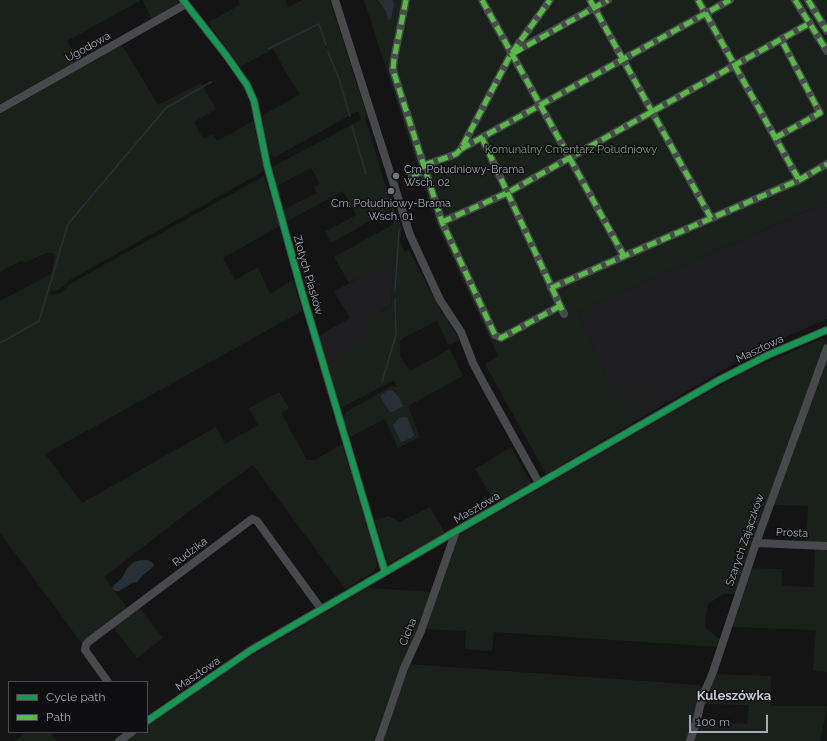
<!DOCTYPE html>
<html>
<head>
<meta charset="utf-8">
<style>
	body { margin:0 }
	#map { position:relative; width:827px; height:741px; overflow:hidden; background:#141414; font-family:Raleway,sans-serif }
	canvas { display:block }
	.legend { position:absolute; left:8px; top:681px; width:140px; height:52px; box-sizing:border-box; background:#0e0e10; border:1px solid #4a4c52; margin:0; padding:5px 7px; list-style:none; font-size:12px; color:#a4aab6 }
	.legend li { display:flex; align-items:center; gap:8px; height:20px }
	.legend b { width:20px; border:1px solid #4a4c52 }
	.scale { position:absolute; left:689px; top:715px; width:79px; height:18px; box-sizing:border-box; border:2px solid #a4aab6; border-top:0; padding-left:5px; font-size:12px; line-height:14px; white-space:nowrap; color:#a4aab6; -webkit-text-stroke:3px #0e0e10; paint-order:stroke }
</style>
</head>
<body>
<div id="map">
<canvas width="827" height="741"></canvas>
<ul class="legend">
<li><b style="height:5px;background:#139951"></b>Cycle path</li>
<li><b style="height:5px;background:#58b947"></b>Path</li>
</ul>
<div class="scale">100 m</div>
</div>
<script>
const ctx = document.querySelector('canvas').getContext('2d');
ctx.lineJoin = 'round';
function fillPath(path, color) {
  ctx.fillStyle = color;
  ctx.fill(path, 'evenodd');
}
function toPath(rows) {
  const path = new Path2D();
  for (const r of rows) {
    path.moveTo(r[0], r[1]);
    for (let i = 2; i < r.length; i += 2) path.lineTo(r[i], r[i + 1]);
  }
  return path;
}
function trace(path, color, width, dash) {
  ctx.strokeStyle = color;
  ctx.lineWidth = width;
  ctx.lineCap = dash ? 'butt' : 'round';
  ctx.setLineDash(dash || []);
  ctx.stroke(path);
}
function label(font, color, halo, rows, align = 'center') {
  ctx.font = font + ' Raleway,sans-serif';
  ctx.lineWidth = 3;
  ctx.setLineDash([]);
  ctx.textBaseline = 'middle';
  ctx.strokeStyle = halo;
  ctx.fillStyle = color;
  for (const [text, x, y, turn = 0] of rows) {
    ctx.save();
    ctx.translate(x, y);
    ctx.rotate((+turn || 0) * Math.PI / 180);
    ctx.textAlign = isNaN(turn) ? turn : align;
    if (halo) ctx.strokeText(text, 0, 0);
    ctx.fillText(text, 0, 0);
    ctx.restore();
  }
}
fillPath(toPath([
	[827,202,827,319,761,348,627,426,578,311],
	[394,258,391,305,381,311,366,342,328,364,318,336,350,318,334,292]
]), '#1e1e20');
fillPath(toPath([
	[0,0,141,0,67,41,79,60,0,104],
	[142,0,180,0,180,5,153,21],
	[238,0,285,0,289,7,303,0,330,0,367,116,365,118,389,196,402,228,400,242,405,252,409,250,442,313,444,314,459,340,449,346,437,321,405,337,400,341,400,355,410,371,450,349,463,376,408,406,420,437,398,448,385,419,350,437,343,417,346,412,392,386,397,387,394,380,341,408,328,364,366,342,365,328,372,318,391,305,394,259,349,283,334,257,394,224,390,210,331,243,325,232,356,215,343,191,286,222,283,210,317,193,314,187,320,184,311,168,277,186,272,167,361,120,358,111,275,157,269,154,262,116,300,94,285,71,273,49,240,67,208,22,240,5],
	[364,0,827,0,827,202,578,311,611,388,616,386,629,417,631,424,546,474,485,364,498,356,435,221],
	[122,45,158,105,201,83,216,109,194,122,203,139,213,134,217,141,253,121,264,171,68,281,64,286,58,290,51,291,50,295,61,293,70,284,264,176,280,226,223,258,235,280,258,267,270,294,293,280,302,311,45,454,82,503,216,427,225,444,258,425,249,408,279,392,289,408,281,413,307,460,315,460,342,444,376,558,377,565,373,572,345,589,253,465,195,507,104,577,128,609,83,645,0,533,0,301,51,274,55,256,53,253,47,253,26,262,20,261,0,272,0,114],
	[823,338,825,339,826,346,735,594,723,594,708,604,705,619,706,628,722,641,719,647,494,632,492,650,490,651,465,649,466,631,423,629,456,537,678,409,747,371],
	[827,355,827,543,806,543,808,506,771,505],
	[641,375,655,408,636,420,635,418,636,413,653,406,649,398,642,401,641,399,648,395,641,398,640,397,647,393,640,378,634,381,634,383,626,387,622,387,620,384],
	[628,390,632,399,639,397,641,401,629,406,625,396],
	[511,447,531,483,495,503,475,469],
	[430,507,445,533,388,564,375,520,388,516,400,522],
	[815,547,827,548,827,672,813,671,816,630,729,627,749,568,782,569,782,586,814,587],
	[368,588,432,592,402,668,378,741,126,741,139,732,147,732,147,726,229,669],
	[139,607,163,638,137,658,113,627],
	[408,664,672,683,705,686,686,741,382,741],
	[713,674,771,676,771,706,827,706,820,741,693,741,699,721,747,724,749,705,703,704],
	[27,732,50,732,57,741,15,741]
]), '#1a211b');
fillPath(toPath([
	[378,0,393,0,394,5,391,19,388,20,386,11],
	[389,390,392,390,399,397,403,406,393,412,390,412,381,398,381,395],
	[406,417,408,419,414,435,411,438,401,442,393,425,399,418],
	[141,560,148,560,153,563,154,566,142,576,137,582,132,583,119,591,115,591,112,588,114,585,122,578,128,567,134,562]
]), '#273036');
trace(toPath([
	[268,49,319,24,326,45],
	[328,52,339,79,350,116],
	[352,126,366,174],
	[385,198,390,205],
	[395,291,399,230],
	[0,343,39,321,68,224,166,108,211,82],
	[382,382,396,335,395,299]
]), '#273036', 1.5);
trace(toPath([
	[183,0,226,55,247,85,254,101,267,165,301,289,385,572],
	[335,0,410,235,440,300,461,332,473,363,484,384,539,483],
	[406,0,394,59,393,70,442,222,495,335,501,338,560,306],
	[482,0,624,256],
	[590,0,711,218],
	[698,0,799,180],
	[795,0,827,51],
	[808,0,827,31],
	[514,52,608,0],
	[0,109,186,4],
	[482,138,564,314],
	[775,138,820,113,781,39],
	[461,149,730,0],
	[424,165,448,157,456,154,461,149,511,54,550,0],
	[412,175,425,171],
	[442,222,507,193,810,23],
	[551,288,799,180,827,164],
	[756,543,827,546],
	[108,682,85,650,86,645,88,642,252,519,257,521,321,609],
	[147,721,251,650,456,531,719,380,768,355,827,330],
	[119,741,132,732],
	[379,741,404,668,421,631,456,531],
	[690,741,696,723,702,698,713,672,756,543,827,348]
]), '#48494d', 8);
trace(toPath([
	[406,0,394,59,393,70,442,222,495,335,501,338,560,306],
	[482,0,624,256],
	[590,0,711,218],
	[698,0,799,180],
	[795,0,827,51],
	[808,0,827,31],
	[514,53,608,0],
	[482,138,564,314],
	[775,138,820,113,781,39],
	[461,149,730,0],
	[424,165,448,157,456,154,461,149,511,54,550,0],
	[412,175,425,171],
	[442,222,507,193,810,23],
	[551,288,799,180,827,164]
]), '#58b947', 5, [10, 5]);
trace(toPath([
	[183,0,226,55,247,85,254,101,267,165,301,289,385,572],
	[147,721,251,650,456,531,719,380,768,355,827,330]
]), '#139951', 6);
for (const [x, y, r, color] of [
	[396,176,4,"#72767d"],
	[391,191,4,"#72767d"]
]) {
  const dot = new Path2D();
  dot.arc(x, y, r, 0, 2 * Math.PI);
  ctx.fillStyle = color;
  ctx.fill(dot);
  trace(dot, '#0e0e10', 1.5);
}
label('11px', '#a4aab6', '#0e0e10', [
	["Ugodowa",88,47,-29],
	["Złotych Piasków",308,275,74],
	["Masztowa",760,349,-25],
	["Masztowa",477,508,-30],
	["Prosta",792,533,2],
	["Szarych Zajączków",745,540,-71],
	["Rudzika",190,552,-37],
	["Cicha",408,632,-68],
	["Masztowa",198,674,-34]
]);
label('11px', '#7ba17b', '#0e0e10', [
	["Komunalny Cmentarz Południowy",571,150]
]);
label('11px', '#a4aab6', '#0e0e10', [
	["Cm. Południowy-Brama",404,170],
	["Wsch. 02",404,183],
	["Cm. Południowy-Brama",391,204,"center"],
	["Wsch. 01",391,217,"center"]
], 'left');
label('bold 13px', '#c5c9d2', '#0e0e10', [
	["Kuleszówka",734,696]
]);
</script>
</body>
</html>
